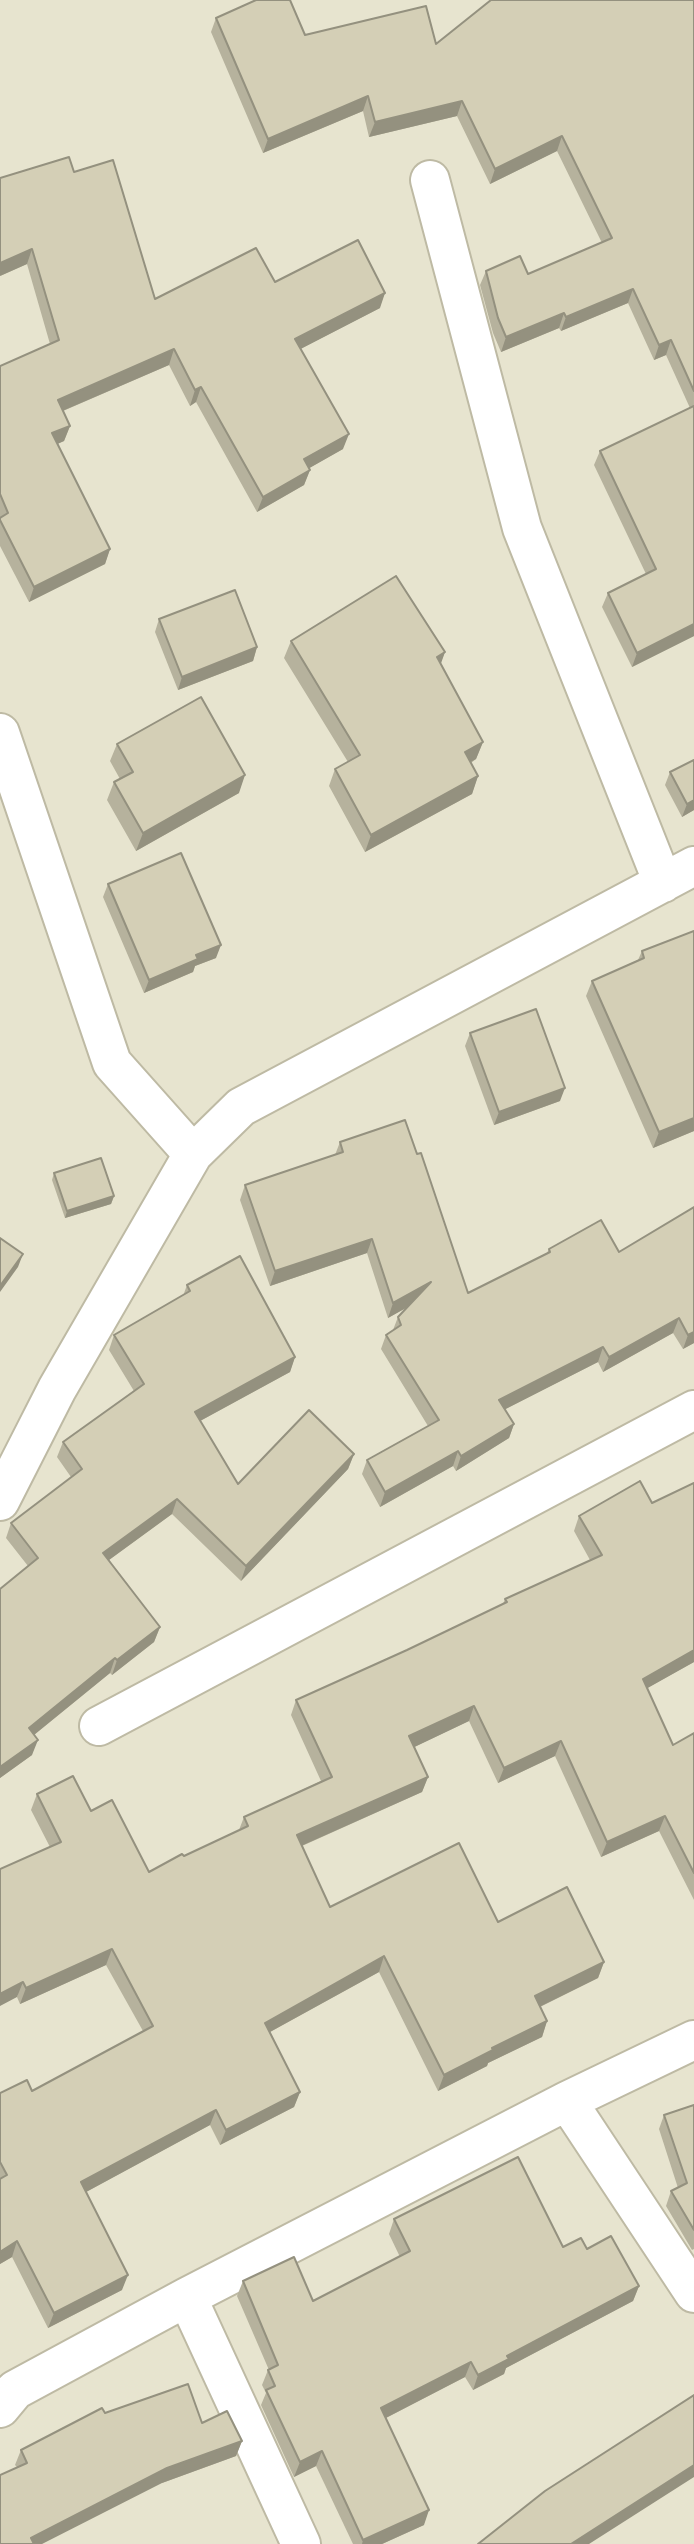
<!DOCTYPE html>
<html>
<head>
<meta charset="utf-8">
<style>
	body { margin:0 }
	canvas { display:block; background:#f3f1e2 }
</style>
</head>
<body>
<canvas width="694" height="2544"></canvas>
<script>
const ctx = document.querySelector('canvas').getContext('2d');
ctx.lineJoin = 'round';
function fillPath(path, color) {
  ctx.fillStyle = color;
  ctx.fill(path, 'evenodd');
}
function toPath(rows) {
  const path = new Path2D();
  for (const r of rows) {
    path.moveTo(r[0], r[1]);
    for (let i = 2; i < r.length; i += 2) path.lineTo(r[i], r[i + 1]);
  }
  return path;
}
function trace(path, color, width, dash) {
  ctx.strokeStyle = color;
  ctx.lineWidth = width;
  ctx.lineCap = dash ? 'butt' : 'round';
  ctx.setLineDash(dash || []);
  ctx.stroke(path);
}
fillPath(toPath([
	[0,0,694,0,694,2544,0,2544]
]), '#e7e4cf');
const street = toPath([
	[430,180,522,528,663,883],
	[0,733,112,1063,193,1154],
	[0,1501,57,1389,193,1154,241,1107,694,866],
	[99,1726,694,1410],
	[567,2101,694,2293],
	[187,2297,301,2544],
	[0,2408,15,2390,187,2297,567,2101,694,2040]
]);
trace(street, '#bebaa4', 42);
trace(street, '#fff', 38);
fillPath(toPath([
	[694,0,694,636,632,667,602,607,608,593,646,574,594,465,600,451,690,408,666,355,654,360,628,303,561,331,559,328,501,352,493,333,480,285,486,271,528,274,602,243,557,151,490,184,457,116,369,137,363,111,263,153,211,32,216,18,305,35,436,44],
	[74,172,155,299,275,282,380,308,300,349,343,449,309,468,310,470,304,485,257,512,196,402,190,406,169,365,63,411,70,426,64,441,57,444,110,549,105,564,29,602,0,546,0,366,50,344,27,264,0,276],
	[159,619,257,647,253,661,178,690,155,632],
	[291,641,445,652,440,664,483,742,476,759,471,763,478,776,472,794,365,852,329,786,335,769,348,762,284,658],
	[117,744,239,793,136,851,107,800,114,782,120,779,110,761],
	[670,772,694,810,682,817,665,785],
	[108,884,216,958,195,966,193,972,144,993,103,897],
	[694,931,694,1131,653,1148,586,996,592,981,638,960,642,951],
	[470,1033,560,1101,494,1125,465,1046],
	[340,1142,417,1154,468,1293,547,1253,549,1249,619,1252,694,1207,694,1343,683,1349,673,1333,603,1372,598,1362,505,1409,514,1424,509,1438,456,1471,453,1466,380,1507,362,1474,367,1460,428,1426,381,1349,386,1335,393,1330,398,1317,407,1307,388,1318,367,1253,270,1286,240,1200,245,1185,335,1155],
	[54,1173,114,1196,111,1204,65,1218,52,1180],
	[187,1285,295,1357,290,1372,200,1421,238,1484,354,1454,348,1469,241,1581,172,1514,109,1560,160,1627,154,1642,112,1675,110,1673,34,1735,32,1755,0,1778,0,1589,28,1566,6,1538,11,1523,71,1477,57,1457,63,1442,134,1391,109,1350,114,1335,183,1296],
	[579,1516,694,1662,647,1688,673,1745,694,1733,694,1900,659,1831,601,1857,555,1756,498,1783,469,1721,414,1747,428,1777,422,1792,302,1846,330,1907,498,1922,604,1962,598,1978,540,2007,547,2021,542,2037,488,2063,487,2066,438,2091,379,1972,270,2032,300,2092,294,2107,220,2145,210,2125,86,2192,122,2290,48,2328,12,2257,0,2264,0,2093,32,2091,143,2031,106,1965,20,2004,17,1997,50,1847,31,1810,37,1794,91,1811,149,1872,239,1830,244,1817,321,1781,291,1715,296,1700,407,1650,503,1604,505,1599,590,1560,574,1531],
	[694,2105,694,2249,692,2250,666,2206,671,2191,678,2188,659,2129,664,2115],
	[394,2219,563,2247,587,2249,639,2286,633,2301,506,2368,504,2374,473,2390,465,2377,386,2418,424,2525,382,2544,353,2544,316,2466,294,2477,261,2405,266,2393,262,2385,268,2370,269,2370,237,2296,243,2281,313,2301,400,2257,389,2234],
	[105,2413,202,2423,242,2441,236,2456,162,2483,17,2467,15,2465,21,2450]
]), '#b6b29d');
fillPath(toPath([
	[368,96,363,111,263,153,268,139],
	[462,101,457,116,369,137,375,122],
	[562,136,557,151,490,184,495,169],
	[32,249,27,264,0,276,0,263],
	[633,289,628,303,561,331,566,317],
	[385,293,380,308,289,355,295,339],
	[564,313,559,328,501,352,506,337],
	[671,340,666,355,654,360,659,345],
	[174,349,169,365,53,415,58,400],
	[201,387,196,402,190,406,195,390],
	[70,426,64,441,46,449,52,433],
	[349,434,343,449,299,474,304,459],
	[310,470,304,485,257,512,263,497],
	[110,549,105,564,29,602,34,587],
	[694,624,694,636,632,667,637,653],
	[257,647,253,661,178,690,182,677],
	[445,652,439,669,437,657],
	[483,742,476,759,458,769,465,752],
	[245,775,239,793,136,851,143,833],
	[478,776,472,794,365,852,371,835],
	[694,800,694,810,682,817,687,804],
	[221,945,216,958,195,966,193,972,144,993,149,980,196,955],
	[565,1088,560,1101,494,1125,499,1112],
	[694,1118,694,1131,653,1148,659,1132],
	[114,1196,111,1204,65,1218,67,1211],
	[372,1239,367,1253,270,1286,275,1271],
	[23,1254,18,1267,0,1292,0,1286],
	[431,1282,426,1297,388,1318,393,1303],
	[679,1318,673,1333,603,1372,609,1357],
	[694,1332,694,1343,683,1349,688,1335],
	[603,1347,598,1362,494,1415,499,1400],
	[295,1357,290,1372,189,1427,195,1412],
	[514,1424,509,1438,456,1471,461,1456],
	[458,1451,453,1466,380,1507,385,1492],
	[354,1454,348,1469,241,1581,246,1566],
	[177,1499,172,1514,98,1568,103,1553],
	[160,1627,154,1642,112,1675,117,1660],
	[694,1650,694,1662,637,1694,643,1679],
	[115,1658,110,1673,24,1743,29,1728],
	[474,1706,469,1721,404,1752,409,1736],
	[38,1740,32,1755,0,1778,0,1767],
	[561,1741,555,1756,498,1783,504,1768],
	[428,1777,422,1792,292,1850,297,1835],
	[665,1816,659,1831,601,1857,607,1842],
	[112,1949,106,1965,20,2004,26,1988],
	[384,1956,379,1972,259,2038,265,2023],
	[604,1962,598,1978,529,2012,535,1996],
	[23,1982,17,1997,0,2006,0,1994],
	[547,2021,542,2037,488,2063,487,2066,438,2091,444,2075,492,2048],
	[300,2092,294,2107,220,2145,226,2130],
	[216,2110,210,2125,75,2198,81,2182],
	[17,2241,12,2257,0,2264,0,2252],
	[128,2275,122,2290,48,2328,54,2313],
	[639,2286,633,2301,506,2368,504,2374,473,2390,478,2375,507,2356],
	[471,2362,465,2377,376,2423,381,2408],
	[242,2441,236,2456,162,2483,42,2544,29,2544,31,2538,167,2468],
	[322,2451,316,2466,294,2477,300,2462],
	[694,2465,694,2477,589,2544,571,2544],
	[429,2510,424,2525,382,2544,362,2544,363,2540]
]), '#94917f');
const building = toPath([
	[256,0,290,0,305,35,426,6,436,44,491,0,694,0,694,391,671,340,659,345,633,289,566,317,564,313,506,337,498,318,486,271,520,256,528,274,612,238,562,136,495,169,462,101,375,122,368,96,268,139,216,18,256,0],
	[69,157,74,172,113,160,155,299,256,248,275,282,358,240,385,293,295,339,349,434,304,459,310,470,263,497,201,387,195,390,174,349,58,400,70,426,52,433,110,549,34,587,0,520,0,518,8,513,0,494,0,366,59,340,32,249,0,263,0,178,69,157],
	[694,406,694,624,637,653,608,593,656,569,600,451,694,406],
	[396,576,445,652,437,657,483,742,465,752,478,776,371,835,335,769,360,755,291,641,396,576],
	[235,590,257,647,182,677,159,619,235,590],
	[201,697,245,775,143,833,114,782,133,772,117,744,201,697],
	[694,760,694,800,687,804,670,772,694,760],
	[181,853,221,945,196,955,198,959,149,980,108,884,181,853],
	[694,931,694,1118,659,1132,592,981,644,958,642,951,694,931],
	[536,1009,565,1088,499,1112,470,1033,536,1009],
	[405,1120,417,1154,421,1153,468,1293,550,1252,549,1249,601,1220,619,1252,694,1207,694,1332,688,1335,679,1318,609,1357,603,1347,499,1400,514,1424,461,1456,458,1451,385,1492,367,1460,439,1420,386,1335,401,1325,398,1317,431,1282,393,1303,372,1239,275,1271,245,1185,343,1152,340,1142,405,1120],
	[101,1158,114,1196,67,1211,54,1173,101,1158],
	[0,1238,23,1254,0,1286,0,1238],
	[240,1256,295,1357,195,1412,238,1484,309,1410,354,1454,246,1566,177,1499,103,1553,160,1627,117,1660,115,1658,29,1728,38,1740,0,1767,0,1589,38,1558,11,1523,82,1469,63,1442,144,1384,114,1335,190,1291,187,1285,240,1256],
	[640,1481,652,1503,694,1483,694,1650,643,1679,673,1745,694,1733,694,1873,665,1816,607,1842,561,1741,504,1768,474,1706,409,1736,428,1777,297,1835,330,1907,459,1843,498,1922,567,1887,604,1962,535,1996,547,2021,492,2048,493,2050,444,2075,384,1956,265,2023,300,2092,226,2130,216,2110,81,2182,128,2275,54,2313,17,2241,0,2252,0,2179,7,2175,0,2162,0,2093,27,2080,32,2091,153,2026,112,1949,26,1988,23,1982,0,1994,0,1869,61,1842,37,1794,73,1776,91,1811,112,1800,149,1872,182,1854,184,1856,248,1826,244,1817,332,1777,296,1700,407,1650,507,1602,505,1599,602,1555,579,1516,640,1481],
	[694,2105,694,2230,671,2191,687,2183,664,2115,694,2105],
	[518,2157,563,2247,581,2238,587,2249,611,2236,639,2286,507,2356,509,2359,478,2375,471,2362,381,2408,429,2510,363,2540,322,2451,300,2462,266,2390,275,2386,268,2370,278,2365,243,2281,294,2257,313,2301,410,2251,394,2219,518,2157],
	[188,2384,202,2423,227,2411,242,2441,167,2468,31,2538,34,2544,0,2544,0,2475,27,2463,21,2450,102,2408,105,2413,188,2384],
	[694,2395,694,2465,571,2544,478,2544,545,2491,694,2395]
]);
fillPath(building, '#d4cfb6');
trace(building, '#94917f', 2);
</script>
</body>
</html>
